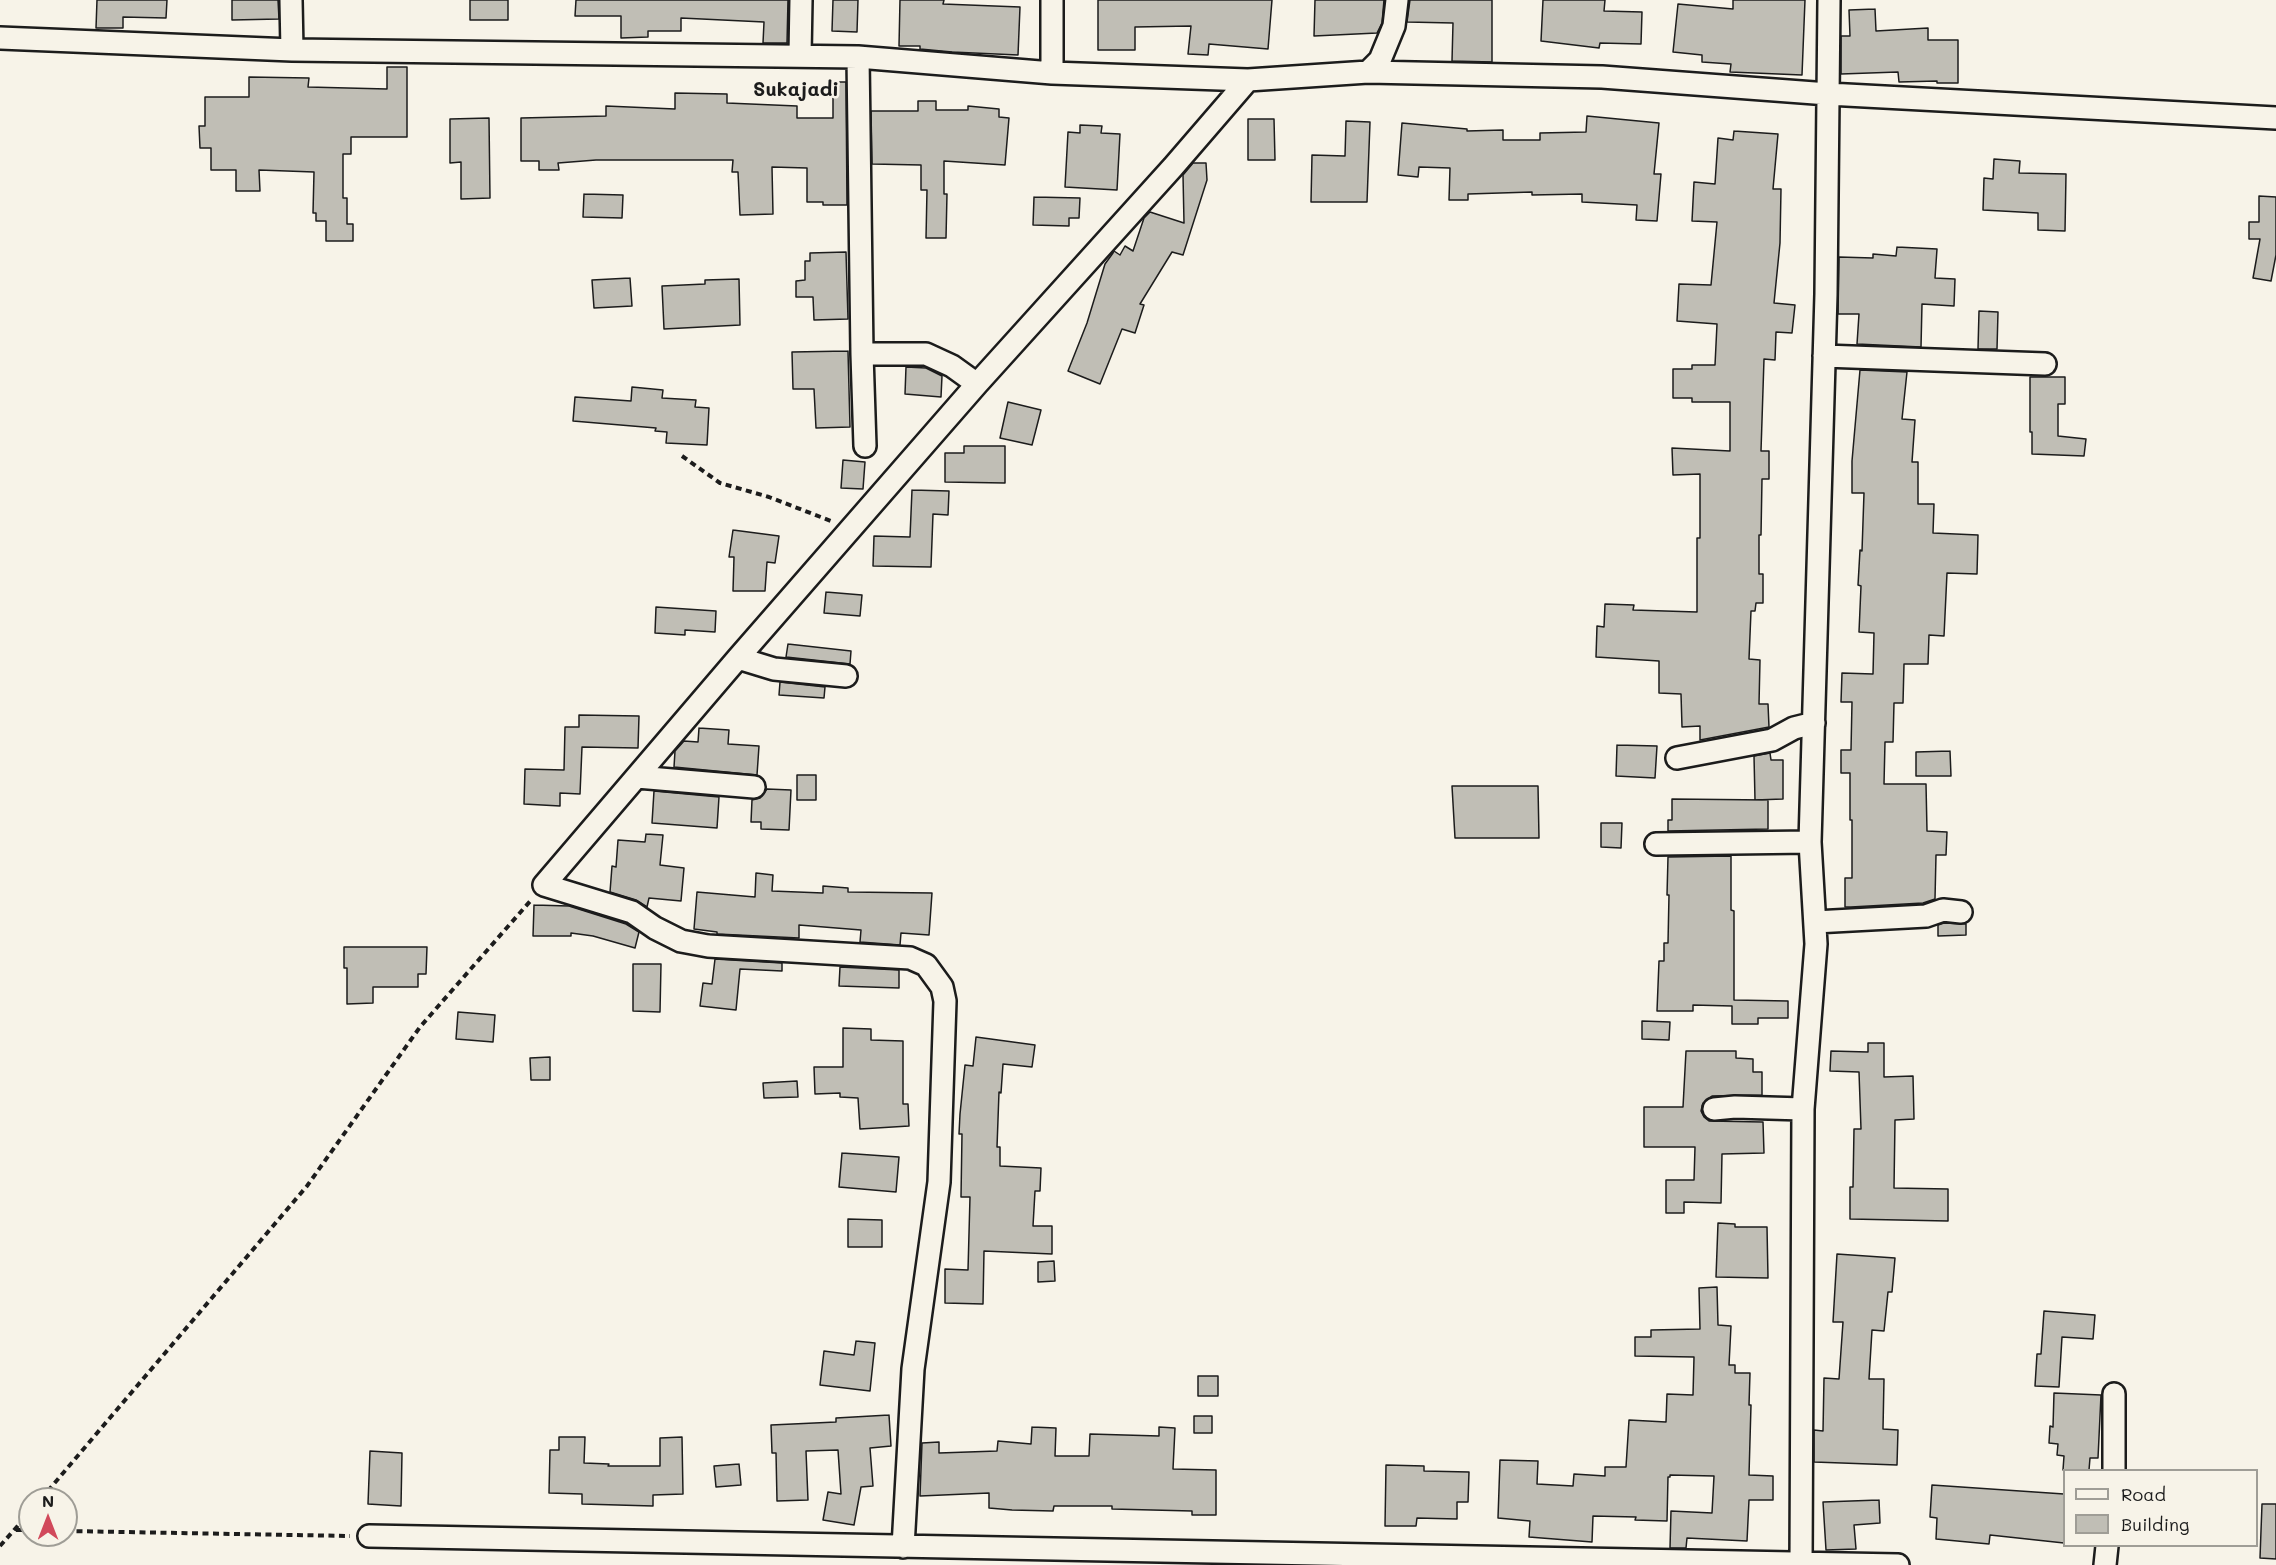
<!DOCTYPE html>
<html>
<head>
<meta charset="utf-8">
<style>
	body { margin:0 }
	#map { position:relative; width:2276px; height:1565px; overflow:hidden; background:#f7f3e8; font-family:Mali,sans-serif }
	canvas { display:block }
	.legend { position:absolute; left:2063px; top:1469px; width:195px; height:78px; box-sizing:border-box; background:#f7f3e8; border:2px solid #9f9d96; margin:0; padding:8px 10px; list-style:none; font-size:18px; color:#1c1c1c }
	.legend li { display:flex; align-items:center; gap:12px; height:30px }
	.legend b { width:30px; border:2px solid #9f9d96 }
	.north { position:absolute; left:18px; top:1487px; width:60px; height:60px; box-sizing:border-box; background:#f7f3e8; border:2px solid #9f9d96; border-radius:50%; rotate:0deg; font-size:16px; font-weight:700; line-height:24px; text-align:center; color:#1c1c1c }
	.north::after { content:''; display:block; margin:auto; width:21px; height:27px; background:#d1495b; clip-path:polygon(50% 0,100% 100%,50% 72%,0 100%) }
</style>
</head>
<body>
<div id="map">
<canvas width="2276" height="1565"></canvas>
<ul class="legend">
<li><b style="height:8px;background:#f7f3e8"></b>Road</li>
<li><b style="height:16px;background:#c0beb5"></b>Building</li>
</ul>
<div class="north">N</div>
</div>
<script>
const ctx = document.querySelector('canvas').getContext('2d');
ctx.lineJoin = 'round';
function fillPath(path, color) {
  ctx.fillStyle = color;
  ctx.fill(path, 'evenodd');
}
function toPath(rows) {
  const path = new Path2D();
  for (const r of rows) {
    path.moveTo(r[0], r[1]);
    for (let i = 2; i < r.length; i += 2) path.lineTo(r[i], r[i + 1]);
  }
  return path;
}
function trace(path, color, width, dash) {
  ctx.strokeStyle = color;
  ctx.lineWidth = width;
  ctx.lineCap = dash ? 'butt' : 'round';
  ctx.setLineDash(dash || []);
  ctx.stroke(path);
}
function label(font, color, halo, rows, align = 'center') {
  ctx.font = font + ' Mali,sans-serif';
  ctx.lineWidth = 5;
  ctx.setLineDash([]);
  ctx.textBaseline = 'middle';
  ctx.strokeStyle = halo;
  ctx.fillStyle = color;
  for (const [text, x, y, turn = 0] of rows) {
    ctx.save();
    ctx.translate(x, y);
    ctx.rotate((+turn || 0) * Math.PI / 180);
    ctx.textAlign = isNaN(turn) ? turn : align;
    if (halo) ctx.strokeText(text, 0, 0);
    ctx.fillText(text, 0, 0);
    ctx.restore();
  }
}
const building = toPath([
	[97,0,167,0,166,18,123,17,123,28,96,28,97,0],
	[232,0,278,0,279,19,232,20,232,0],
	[470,0,508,0,508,20,470,20,470,0],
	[576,0,788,0,787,43,763,43,764,22,681,18,681,31,648,31,648,37,621,38,621,16,575,16,576,0],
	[833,0,858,0,857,32,832,31,833,0],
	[900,0,944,0,943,4,1020,7,1018,55,952,52,920,49,920,46,899,46,900,0],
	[1098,0,1272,0,1268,49,1209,44,1208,55,1188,54,1191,26,1135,27,1135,50,1098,50,1098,0],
	[1315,0,1384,0,1382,23,1377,33,1314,36,1315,0],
	[1410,0,1492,0,1492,62,1452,61,1453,23,1407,22,1410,0],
	[1543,0,1605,0,1604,11,1642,12,1641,44,1600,43,1599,48,1541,41,1543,0],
	[1733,0,1805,0,1802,75,1730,72,1731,64,1702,62,1702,55,1673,52,1678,4,1733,9,1733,0],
	[1875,9,1876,31,1928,28,1928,40,1958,40,1958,83,1937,83,1937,81,1899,82,1898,72,1841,74,1841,36,1850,36,1849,10,1875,9],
	[387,67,407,67,407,137,351,137,351,154,343,154,343,198,347,198,347,224,353,224,353,241,326,241,326,221,316,221,316,213,313,213,314,172,259,170,260,191,236,191,236,170,211,170,211,148,200,148,199,126,205,126,205,97,249,97,249,77,309,78,308,87,387,89,387,67],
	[833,82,846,82,847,205,823,205,823,202,807,202,807,168,772,167,773,214,740,215,738,172,732,172,733,160,596,160,558,163,559,170,539,170,539,161,521,161,521,118,606,116,606,106,675,109,675,93,727,94,727,103,797,106,797,118,833,118,833,82],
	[918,101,936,101,936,110,968,110,968,106,999,109,999,117,1009,118,1005,165,944,161,944,194,947,194,946,238,926,238,927,190,921,190,921,165,872,164,871,111,918,111,918,101],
	[1587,116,1659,123,1654,174,1661,174,1657,221,1636,220,1637,205,1582,202,1582,194,1532,195,1532,192,1468,194,1468,200,1449,200,1450,168,1419,167,1418,177,1398,175,1402,123,1467,129,1467,131,1503,130,1503,140,1540,140,1540,133,1586,132,1587,116],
	[489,118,490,198,461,199,461,162,450,163,450,119,489,118],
	[1248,119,1274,119,1275,160,1248,160,1248,119],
	[1346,121,1370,122,1367,202,1311,202,1312,155,1345,156,1346,121],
	[1080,125,1102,126,1101,133,1120,134,1117,190,1065,187,1068,132,1080,133,1080,125],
	[1734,131,1778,134,1773,189,1781,189,1780,243,1774,303,1795,305,1792,333,1776,332,1775,360,1764,359,1761,451,1769,451,1769,479,1762,479,1761,535,1759,535,1759,574,1763,574,1763,603,1756,603,1755,611,1751,611,1749,659,1760,660,1759,704,1768,704,1769,727,1700,740,1700,726,1682,727,1681,694,1659,693,1659,661,1596,657,1597,626,1604,627,1605,604,1634,605,1633,610,1697,612,1697,538,1700,538,1700,474,1673,475,1672,448,1730,451,1730,402,1692,402,1692,398,1673,398,1673,369,1692,369,1692,365,1715,365,1717,324,1677,321,1679,284,1711,285,1717,222,1692,221,1694,182,1715,184,1718,138,1733,140,1734,131],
	[1994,159,2020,161,2019,173,2066,174,2065,231,2038,230,2038,213,1983,210,1984,178,1993,179,1994,159],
	[1193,163,1206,163,1207,180,1183,255,1172,252,1140,304,1144,305,1135,333,1122,329,1100,384,1068,371,1087,323,1105,264,1113,253,1114,251,1120,255,1125,246,1133,251,1144,218,1150,212,1184,223,1183,175,1193,163],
	[584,194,623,195,622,218,583,217,584,194],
	[2259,196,2276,197,2276,255,2271,281,2253,278,2260,239,2249,239,2249,222,2259,222,2259,196],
	[1034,197,1080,198,1079,218,1069,218,1069,226,1033,225,1034,197],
	[1897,247,1937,249,1935,278,1955,279,1954,306,1922,304,1921,347,1857,344,1859,314,1838,314,1839,257,1873,258,1873,254,1896,256,1897,247],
	[846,252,848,319,814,320,813,297,796,297,796,281,805,280,805,261,810,261,810,253,846,252],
	[630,278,632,306,594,308,592,280,630,278],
	[739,279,740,325,664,329,662,286,705,284,705,280,739,279],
	[1979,311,1998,312,1997,349,1978,349,1979,311],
	[848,351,850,427,816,428,814,389,793,389,792,352,848,351],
	[906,367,926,368,942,376,941,397,905,394,906,367],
	[1860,370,1907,372,1902,419,1915,420,1912,462,1918,462,1918,504,1934,504,1933,533,1978,535,1977,574,1947,573,1944,636,1929,635,1928,664,1904,664,1903,703,1894,703,1893,742,1885,742,1884,784,1926,784,1927,831,1947,832,1946,855,1936,855,1935,899,1923,903,1851,907,1845,907,1845,878,1852,878,1852,820,1850,820,1850,773,1841,773,1841,750,1851,750,1852,702,1841,702,1842,673,1873,674,1874,633,1859,632,1861,586,1858,585,1860,550,1862,551,1864,493,1852,493,1852,461,1860,370],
	[2030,377,2065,377,2065,404,2058,404,2058,436,2086,439,2084,456,2032,454,2032,432,2030,432,2030,377],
	[632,387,663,390,662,398,696,400,695,407,709,408,707,445,666,443,667,432,655,431,656,428,573,421,575,397,631,401,632,387],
	[1008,402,1041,410,1032,445,1000,438,1008,402],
	[964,446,1005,446,1005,483,945,482,945,453,964,453,964,446],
	[843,460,865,462,863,489,841,488,843,460],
	[912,490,949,491,948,515,933,514,931,567,873,566,874,536,910,537,912,490],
	[733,530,779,536,775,563,767,562,765,591,733,591,734,557,729,557,733,530],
	[826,592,862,595,860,616,824,613,826,592],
	[656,607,716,611,715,632,685,630,685,635,655,633,656,607],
	[788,644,851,651,850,664,786,657,788,644],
	[780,682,825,687,824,698,779,695,780,682],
	[579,715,639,716,638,748,582,747,580,794,560,793,560,806,524,804,525,769,564,770,565,727,579,727,579,715],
	[699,728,729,730,728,744,759,746,757,775,674,767,675,751,684,741,698,742,699,728],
	[1617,745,1657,746,1655,778,1616,776,1617,745],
	[1950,751,1951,776,1916,776,1916,752,1950,751],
	[1770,753,1771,760,1783,760,1783,799,1755,800,1754,756,1770,753],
	[797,775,816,775,816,800,797,800,797,775],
	[1452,786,1538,786,1539,838,1455,838,1452,786],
	[767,789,791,790,789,830,761,829,761,822,751,822,752,800,760,798,767,789],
	[654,791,719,797,717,828,652,823,654,791],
	[1672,799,1768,800,1768,829,1668,831,1668,820,1672,820,1672,799],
	[1601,823,1622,823,1621,848,1601,847,1601,823],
	[646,834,663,835,660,865,684,868,681,901,649,898,647,907,636,900,610,892,612,866,616,867,618,840,645,842,646,834],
	[1731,856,1731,910,1734,911,1734,1000,1788,1001,1788,1018,1758,1018,1758,1024,1732,1024,1732,1006,1693,1005,1693,1011,1657,1011,1659,961,1664,961,1664,943,1668,943,1669,895,1667,895,1668,857,1731,856],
	[756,873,773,875,772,891,823,893,823,886,848,888,848,892,932,893,929,935,901,933,900,945,860,942,861,930,799,925,799,938,717,934,717,932,694,929,697,892,755,897,756,873],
	[534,905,569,906,626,924,639,932,635,948,593,936,571,933,571,936,533,936,534,905],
	[1944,923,1966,924,1966,935,1938,936,1938,925,1944,923],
	[344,947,427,947,426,974,418,974,418,987,373,987,373,1003,347,1004,347,968,344,968,344,947],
	[715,959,782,963,782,971,740,969,736,1010,700,1006,703,983,712,984,715,959],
	[633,964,661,964,660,1012,633,1011,633,964],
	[840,967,899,970,899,988,839,986,840,967],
	[458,1012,495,1015,493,1042,456,1039,458,1012],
	[1642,1021,1670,1022,1669,1040,1642,1039,1642,1021],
	[843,1028,871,1029,871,1040,903,1041,903,1104,908,1104,909,1126,860,1129,858,1098,840,1097,840,1093,815,1094,814,1067,843,1067,843,1028],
	[976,1037,1035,1045,1032,1067,1003,1064,1001,1093,999,1092,997,1147,1000,1147,1000,1166,1041,1168,1040,1191,1035,1191,1033,1226,1052,1226,1052,1254,984,1251,983,1304,945,1303,945,1269,968,1270,970,1197,961,1197,962,1134,959,1134,960,1114,965,1065,973,1066,976,1037],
	[1868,1043,1884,1043,1884,1077,1913,1076,1914,1119,1895,1120,1894,1188,1948,1189,1948,1221,1850,1219,1850,1187,1853,1187,1854,1129,1861,1129,1859,1072,1830,1071,1831,1051,1868,1052,1868,1043],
	[1686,1051,1736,1051,1736,1058,1753,1059,1753,1072,1762,1072,1762,1095,1712,1096,1703,1103,1701,1111,1704,1117,1709,1121,1763,1122,1764,1153,1722,1154,1721,1203,1684,1202,1684,1213,1666,1213,1666,1180,1694,1180,1695,1147,1644,1147,1644,1107,1683,1107,1686,1051],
	[550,1057,550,1080,531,1080,530,1058,550,1057],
	[797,1081,798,1097,764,1098,763,1083,797,1081],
	[842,1153,899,1157,896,1192,839,1187,842,1153],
	[848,1219,882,1220,882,1247,848,1247,848,1219],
	[1718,1223,1735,1224,1735,1227,1767,1227,1768,1278,1716,1277,1718,1223],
	[1837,1254,1895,1258,1892,1292,1888,1292,1884,1331,1872,1330,1869,1379,1884,1379,1883,1429,1898,1430,1897,1465,1814,1462,1814,1430,1823,1431,1824,1378,1839,1379,1843,1322,1833,1322,1837,1254],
	[1054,1261,1055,1281,1038,1282,1038,1262,1054,1261],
	[1717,1287,1718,1325,1731,1326,1729,1365,1735,1365,1735,1373,1750,1373,1749,1405,1751,1405,1749,1475,1773,1476,1773,1500,1749,1500,1747,1541,1687,1538,1686,1548,1670,1548,1671,1511,1712,1513,1714,1476,1670,1475,1670,1477,1668,1477,1667,1521,1635,1520,1636,1517,1593,1516,1592,1542,1529,1537,1530,1521,1498,1518,1500,1460,1538,1461,1537,1484,1573,1486,1574,1474,1605,1476,1605,1467,1626,1467,1629,1420,1666,1422,1667,1394,1693,1395,1694,1357,1635,1356,1635,1337,1651,1337,1651,1330,1700,1329,1699,1288,1717,1287],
	[2044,1311,2095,1315,2093,1339,2062,1337,2059,1387,2035,1386,2037,1354,2041,1354,2044,1311],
	[856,1341,875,1343,870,1391,820,1385,824,1351,854,1355,856,1341],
	[1198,1376,1218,1376,1218,1396,1198,1396,1198,1376],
	[2054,1393,2101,1395,2098,1458,2090,1458,2089,1470,2063,1470,2064,1456,2057,1455,2058,1444,2049,1443,2050,1426,2053,1427,2054,1393],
	[889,1415,891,1446,870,1448,873,1486,861,1487,854,1525,823,1520,828,1492,841,1494,838,1450,806,1451,808,1500,777,1501,776,1453,772,1453,771,1425,836,1422,836,1418,889,1415],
	[1194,1416,1212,1416,1212,1433,1194,1433,1194,1416],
	[1032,1427,1056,1428,1055,1456,1089,1456,1090,1434,1159,1436,1159,1427,1175,1428,1173,1469,1216,1470,1216,1515,1192,1515,1192,1511,1112,1509,1112,1506,1054,1506,1053,1511,1012,1510,989,1508,989,1493,920,1496,922,1443,939,1442,939,1453,997,1451,998,1441,1031,1444,1032,1427],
	[559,1437,585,1437,584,1463,609,1464,608,1466,660,1466,660,1438,682,1437,683,1494,653,1495,653,1506,582,1504,582,1494,549,1493,550,1450,559,1450,559,1437],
	[370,1451,402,1453,401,1506,368,1504,370,1451],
	[739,1464,741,1485,716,1487,714,1466,739,1464],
	[1386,1465,1424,1466,1424,1471,1469,1472,1468,1502,1457,1502,1457,1519,1417,1518,1416,1526,1385,1526,1386,1465],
	[1932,1485,2064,1494,2064,1543,1990,1535,1989,1544,1936,1539,1937,1518,1930,1517,1932,1485],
	[1879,1500,1880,1523,1854,1525,1856,1549,1826,1550,1823,1502,1879,1500],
	[2262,1504,2276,1504,2276,1559,2260,1558,2262,1504]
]);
fillPath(building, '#c0beb5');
trace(building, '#1c1c1c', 1.5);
const minor = toPath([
	[291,0,292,50],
	[1052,0,1052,73],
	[0,38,292,50,858,57,1052,73,1248,80,1368,72,1602,77,1828,94,2276,118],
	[800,55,801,0],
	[858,57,862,354,865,446],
	[1368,72,1380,60,1394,26,1397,0],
	[862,354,926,354,952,366,977,384],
	[1824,356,2045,364],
	[738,658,774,669,846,676],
	[1677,758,1772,740,1794,728,1814,723],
	[637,777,754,787],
	[1656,844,1810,842],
	[1815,922,1926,916,1943,910,1961,912],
	[1714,1109,1735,1107,1803,1109],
	[2114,1470,2114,1394],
	[369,1536,1898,1565],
	[903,1547,913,1369,939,1182,945,1001,942,987,926,965,910,958,708,946,681,941,655,928,632,912,544,885,738,658,977,384,1173,167,1248,80],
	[1801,1565,1803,1109,1816,944,1810,842,1826,294,1829,0],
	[2105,1565,2107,1546]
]);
trace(minor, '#1c1c1c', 26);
trace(toPath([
	[682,456,720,483,769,497,831,521],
	[41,1499,307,1186,420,1027,532,899],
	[16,1530,30,1530],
	[66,1531,350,1536],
	[0,1546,30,1512]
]), '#1c1c1c', 4, [6, 4.5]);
trace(minor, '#f7f3e8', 21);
label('bold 20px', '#1c1c1c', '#f7f3e8', [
	["Sukajadi",796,90]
]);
</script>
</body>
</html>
